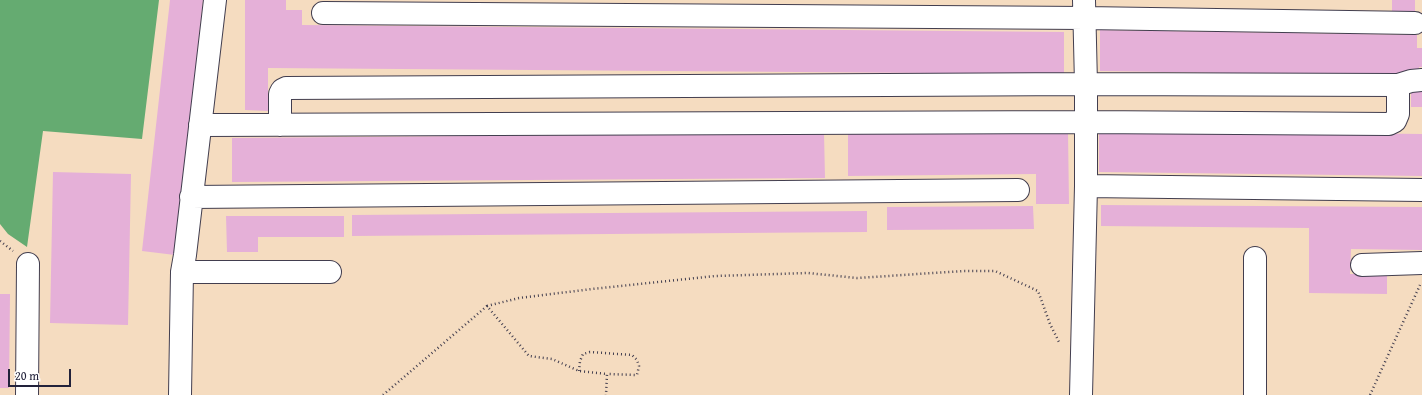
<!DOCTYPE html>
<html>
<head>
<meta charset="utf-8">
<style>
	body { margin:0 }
	#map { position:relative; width:1422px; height:395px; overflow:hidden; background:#f5dcc0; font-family:"Gentium Book Plus",serif }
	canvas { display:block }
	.scale { position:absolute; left:8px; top:369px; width:63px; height:18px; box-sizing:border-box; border:2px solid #22223b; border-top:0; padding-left:5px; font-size:12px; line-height:14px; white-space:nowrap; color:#22223b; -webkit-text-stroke:3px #fff; paint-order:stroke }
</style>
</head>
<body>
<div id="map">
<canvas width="1422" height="395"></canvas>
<div class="scale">20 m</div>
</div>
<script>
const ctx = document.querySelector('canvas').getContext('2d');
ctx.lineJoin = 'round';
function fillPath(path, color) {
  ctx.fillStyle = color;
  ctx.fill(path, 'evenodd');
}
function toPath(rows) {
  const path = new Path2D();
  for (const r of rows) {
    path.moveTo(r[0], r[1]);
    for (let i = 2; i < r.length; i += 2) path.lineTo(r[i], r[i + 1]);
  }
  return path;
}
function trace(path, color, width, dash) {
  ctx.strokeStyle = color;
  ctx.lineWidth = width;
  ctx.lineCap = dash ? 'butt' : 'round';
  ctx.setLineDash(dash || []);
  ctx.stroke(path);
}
fillPath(toPath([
	[0,0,159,0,142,139,43,131,27,247,8,234,0,224]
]), '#65ab71');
fillPath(toPath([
	[170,0,203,0,175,255,142,251],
	[245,0,286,0,286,10,302,10,302,25,1064,32,1064,74,268,68,268,111,245,110],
	[1392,0,1415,0,1415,17,1392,17],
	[1100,30,1417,35,1417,48,1422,48,1422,67,1419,67,1419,76,1100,71],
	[1411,85,1422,85,1422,107,1411,107],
	[1099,130,1422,134,1422,176,1099,172],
	[1068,132,1069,204,1036,204,1036,174,848,176,848,134],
	[824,133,825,178,232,182,232,138],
	[53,172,131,174,128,325,50,323],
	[1101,205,1422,207,1422,250,1351,249,1350,274,1387,274,1387,294,1309,293,1309,228,1101,226],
	[1033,206,1034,229,887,230,887,207],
	[867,211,867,232,352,236,352,215],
	[226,216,344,216,344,237,258,237,258,252,227,252],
	[0,294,10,294,9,388,0,388]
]), '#e5b0d8');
const minor = toPath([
	[323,13,1085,18,1415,23],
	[1398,85,1411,81,1422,80],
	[200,125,1086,122,1389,124,1395,121,1398,114,1398,85,1086,84,286,88,282,90,280,94,280,125],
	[1086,186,1422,190],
	[191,197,1018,190],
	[1362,265,1422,263],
	[182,272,330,272],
	[27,395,28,264],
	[180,395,182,272,185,255,215,0],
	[1081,395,1086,186,1086,84,1084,0],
	[1255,395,1255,258]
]);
trace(minor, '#423e4f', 24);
trace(toPath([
	[0,241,13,251],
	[487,306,519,298,592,289,715,276,808,273,857,278,964,271,995,271,1038,291,1050,324,1060,344],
	[579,371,580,361,583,354,590,352,632,355,637,360,639,366,637,375,607,374],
	[383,395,487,306,529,356,552,359,579,371,607,374,606,395],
	[1370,395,1420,285]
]), '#423e4f', 2.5, [1, 3]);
trace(minor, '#fff', 22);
</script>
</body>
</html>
